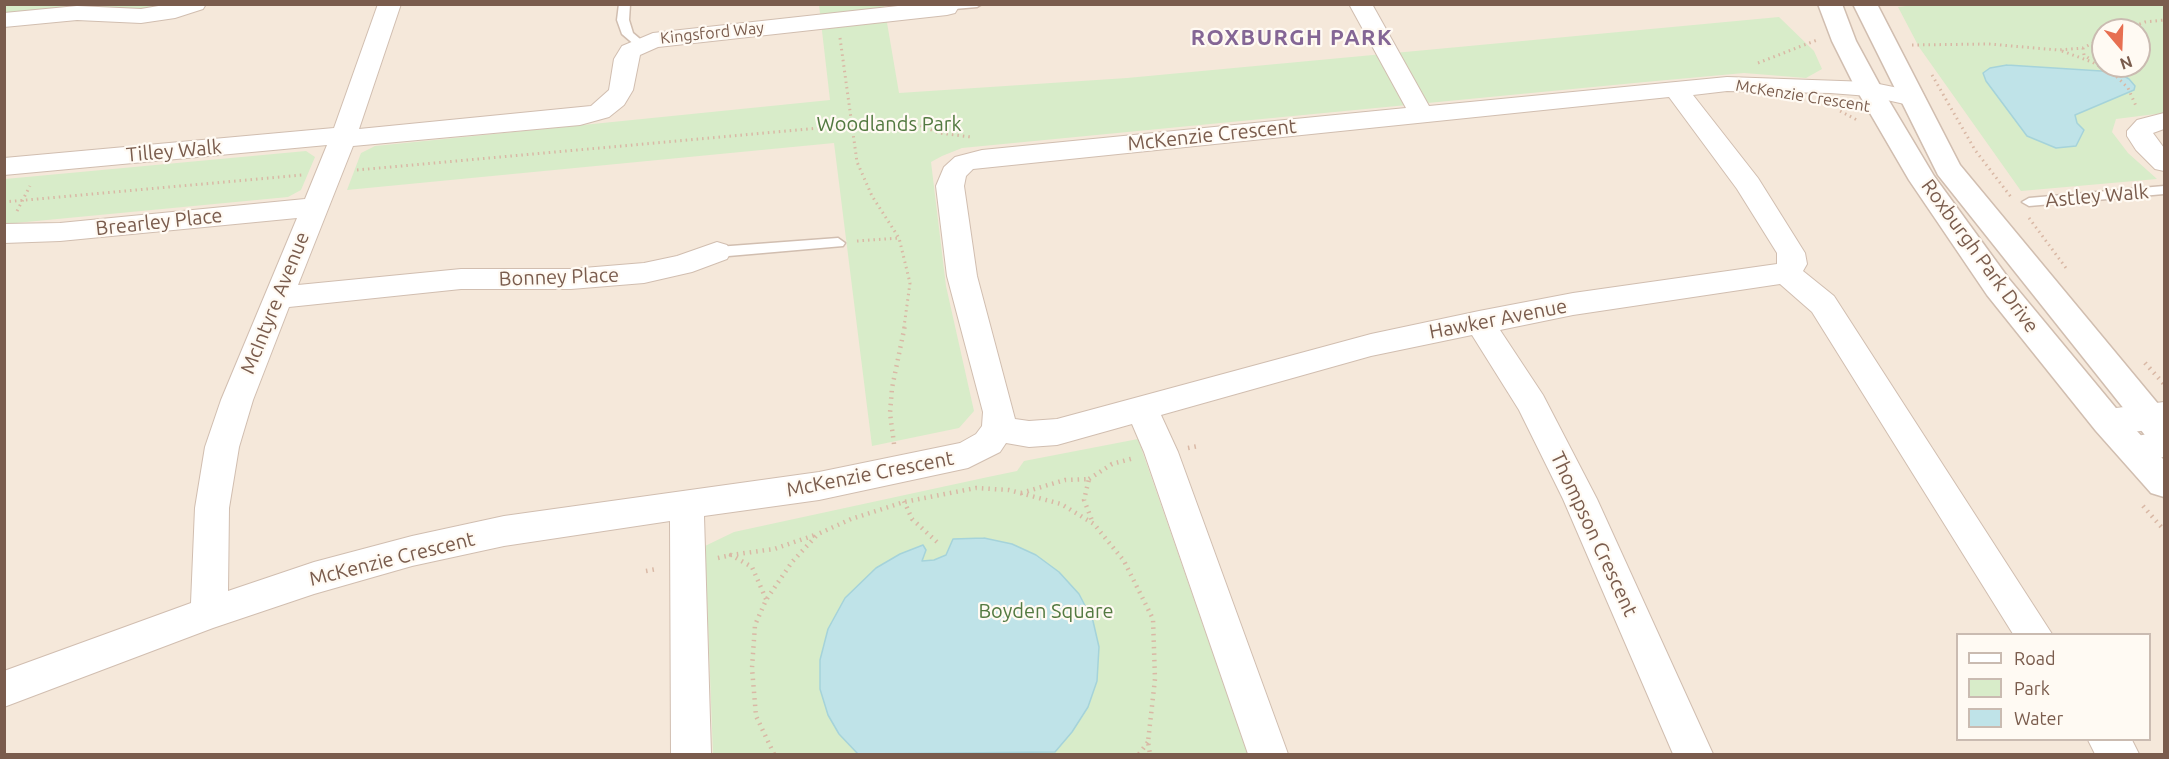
<!DOCTYPE html>
<html>
<head>
<meta charset="utf-8">
<style>
	body { margin:0 }
	#map { position:relative; width:2169px; height:759px; overflow:hidden; background:#fdf6ec; font-family:Ubuntu,sans-serif }
	canvas { display:block }
	.frame { position:absolute; inset:0; border:6px solid #7a5c4d; pointer-events:none }
	.legend { position:absolute; left:1956px; top:633px; width:195px; height:108px; box-sizing:border-box; background:#fffaf3; border:2px solid #cabbb1; margin:0; padding:8px 10px; list-style:none; font-size:18px; color:#7a5c4d }
	.legend li { display:flex; align-items:center; gap:12px; height:30px }
	.legend b { width:30px; border:2px solid #cabbb1 }
	.north { position:absolute; left:2091px; top:18px; width:60px; height:60px; box-sizing:border-box; background:#fffaf3; border:2px solid #cabbb1; border-radius:50%; rotate:161deg; font-size:16px; font-weight:700; line-height:24px; text-align:center; color:#7a5c4d }
	.north::after { content:''; display:block; margin:auto; width:21px; height:27px; background:#e76f51; clip-path:polygon(50% 0,100% 100%,50% 72%,0 100%) }
</style>
</head>
<body>
<div id="map">
<canvas width="2169" height="759"></canvas>
<div class="frame"></div>
<ul class="legend">
<li><b style="height:8px;background:#fff"></b>Road</li>
<li><b style="height:16px;background:#d8ecc9"></b>Park</li>
<li><b style="height:16px;background:#bfe3e8"></b>Water</li>
</ul>
<div class="north">N</div>
</div>
<script>
const ctx = document.querySelector('canvas').getContext('2d');
ctx.lineJoin = 'round';
function fillPath(path, color) {
  ctx.fillStyle = color;
  ctx.fill(path, 'evenodd');
}
function toPath(rows) {
  const path = new Path2D();
  for (const r of rows) {
    path.moveTo(r[0], r[1]);
    for (let i = 2; i < r.length; i += 2) path.lineTo(r[i], r[i + 1]);
  }
  return path;
}
function trace(path, color, width, dash) {
  ctx.strokeStyle = color;
  ctx.lineWidth = width;
  ctx.lineCap = dash ? 'butt' : 'round';
  ctx.setLineDash(dash || []);
  ctx.stroke(path);
}
function label(font, color, halo, rows, align = 'center') {
  ctx.font = font + ' Ubuntu,sans-serif';
  ctx.lineWidth = 4.5;
  ctx.setLineDash([]);
  ctx.textBaseline = 'middle';
  ctx.strokeStyle = halo;
  ctx.fillStyle = color;
  for (const [text, x, y, turn = 0] of rows) {
    ctx.save();
    ctx.translate(x, y);
    ctx.rotate((+turn || 0) * Math.PI / 180);
    ctx.textAlign = isNaN(turn) ? turn : align;
    if (halo) ctx.strokeText(text, 0, 0);
    ctx.fillText(text, 0, 0);
    ctx.restore();
  }
}
fillPath(toPath([
	[5,5,2164,5,2164,754,5,754],
	[2103,30,2139,30,2139,66,2103,66],
	[1958,634,2150,634,2150,740,1958,740]
]), '#f5e8da');
fillPath(toPath([
	[1922,4,2164,5,2164,113,2116,119,2112,132,2128,153,2157,179,2021,191,1919,47,1898,7],
	[2103,30,2139,30,2139,66,2103,66],
	[5,5,195,5,167,13,5,20],
	[819,5,884,5,899,93,1127,78,1779,17,1814,51,1822,69,1806,78,1744,73,1645,82,962,148,942,156,931,162,946,286,974,411,959,428,872,446,834,143,347,190,361,153,375,146,830,100],
	[306,151,315,157,301,190,288,197,5,224,5,179],
	[1138,439,1248,754,713,754,705,546,734,532,988,477,1017,471,1024,461]
]), '#d8ecc9');
const water = toPath([
	[2007,65,2117,72,2129,79,2135,86,2134,90,2075,115,2077,123,2084,130,2076,146,2056,148,2027,136,1986,81,1983,73,1990,68,2007,65],
	[984,538,1012,544,1036,555,1059,572,1079,594,1093,621,1099,647,1097,681,1088,707,1072,732,1055,752,858,754,839,734,828,715,820,689,820,660,828,629,845,598,876,568,900,554,923,545,926,550,922,561,934,560,946,555,953,539,984,538]
]);
fillPath(water, '#bfe3e8');
trace(water, '#a5d3da', 1.5);
const service = toPath([
	[619,4,630,4,629,20,633,33,646,44,644,46,636,46,622,34,617,20,619,4],
	[949,4,982,4,977,7,943,10,943,6,949,4],
	[2164,186,2164,194,2029,206,2022,202,2029,198,2164,186],
	[838,238,845,243,843,246,717,257,710,252,717,247,838,238]
]);
const minor = toPath([
	[170,4,206,4,203,9,175,18,141,23,77,20,4,27,4,13,77,6,141,9,170,4],
	[378,4,401,4,359,129,591,106,609,90,614,59,622,46,653,33,916,4,956,4,958,8,955,13,947,15,658,47,640,55,633,90,624,105,609,117,580,125,353,146,298,285,461,269,571,269,644,263,677,256,717,242,727,245,731,252,727,259,692,272,644,283,571,289,461,289,289,307,253,400,239,447,229,508,228,591,314,562,412,536,504,516,819,472,960,443,976,434,982,426,983,412,947,276,936,186,944,167,955,157,982,150,1406,108,1349,4,1372,4,1429,106,1727,77,1869,82,1918,92,1922,97,1918,102,1909,105,1869,96,1830,93,1727,91,1693,95,1758,178,1805,253,1807,264,1803,271,1834,296,2052,634,2013,634,1812,312,1780,284,1573,315,1500,330,1543,395,1597,499,1713,754,1673,754,1563,499,1519,410,1472,335,1371,356,1161,415,1178,452,1288,754,1248,754,1144,452,1132,424,1057,445,1029,447,1006,443,1000,452,968,468,819,500,704,516,711,754,671,754,670,521,504,546,412,566,314,594,213,628,4,707,4,671,191,603,195,508,205,447,221,400,297,218,60,241,4,243,4,224,60,223,305,199,327,145,4,175,4,158,334,128,378,4],
	[1669,97,1737,189,1777,253,1777,264,1573,293,1479,311,1371,334,1057,419,1029,421,1015,419,977,276,964,186,966,176,973,169,1669,97],
	[2164,113,2164,129,2153,133,2164,148,2164,171,2155,169,2136,150,2127,136,2127,131,2137,120,2164,113],
	[2164,402,2164,428,2108,435,2097,431,2092,422,2097,413,2108,409,2164,402],
	[2164,431,2164,457,2133,461,2121,457,2116,448,2121,439,2164,431],
	[2088,740,2132,740,2139,754,2095,754,2088,740]
]);
const tertiary = toPath([
	[1818,4,1842,4,1856,41,1882,89,1934,176,2009,279,2120,413,2164,460,2164,497,2151,493,2096,431,1987,295,1909,180,1856,89,1832,41,1818,4],
	[1853,4,1877,4,1960,165,2164,411,2164,447,2152,444,1938,175,1853,4]
]);
trace(service, '#d1beb0', 3);
trace(minor, '#d1beb0', 2);
trace(tertiary, '#d1beb0', 3);
trace(toPath([
	[2124,30,2145,22,2164,20],
	[840,38,857,162,872,196,899,238,910,283,904,327],
	[1912,45,1989,44,2058,50,2083,48,2103,38],
	[2083,48,2084,55,2090,59],
	[2062,51,2092,62,2115,75,2128,88,2136,106],
	[1758,63,1817,40],
	[1932,75,1975,150,2011,197],
	[1838,106,1840,111,1857,120],
	[357,170,886,122,909,121,939,133,971,137],
	[4,202,302,175],
	[17,211,30,186],
	[2029,218,2066,268],
	[857,241,899,238]
]), '#d9b8a5', 3, [1.5, 4]);
trace(toPath([
	[2145,363,2164,384],
	[894,444,890,413,892,388,905,325],
	[1188,448,1198,446],
	[1089,479,1112,464,1134,458],
	[1021,493,1065,480,1089,479,1084,500,1093,523],
	[904,501,912,519,937,542],
	[2143,506,2164,530],
	[718,558,731,555],
	[646,571,657,569],
	[766,599,752,567,731,555,774,549,815,535],
	[774,754,756,716,752,668,755,625,766,600,792,562,818,534,851,519,904,502,976,488,1009,490,1061,504,1094,524,1124,561,1153,619,1155,679,1148,742,1150,754],
	[1139,754,1148,742]
]), '#d9b8a5', 4.5, [1.5, 5]);
fillPath(service, '#fff');
fillPath(minor, '#fff');
fillPath(tertiary, '#fff');
label('16px', '#7a5c4d', '#fffaf3', [
	["Kingsford Way",712,33,-6],
	["McKenzie Crescent",1803,96,9]
]);
label('20px', '#537a41', '#fffaf3', [
	["Woodlands Park",889,124],
	["Boyden Square",1046,611]
]);
label('20px', '#7a5c4d', '#fffaf3', [
	["McKenzie Crescent",1212,135,-6],
	["Tilley Walk",174,151,-5],
	["Astley Walk",2097,196,-5],
	["Brearley Place",159,222,-6],
	["Roxburgh Park Drive",1980,256,54],
	["Bonney Place",559,277,-2],
	["McIntyre Avenue",275,303,-68],
	["Hawker Avenue",1498,319,-11],
	["McKenzie Crescent",870,474,-11],
	["Thompson Crescent",1594,534,65],
	["McKenzie Crescent",392,559,-14]
]);
ctx.letterSpacing = '1.5px';
label('bold 22px', '#846695', '#fffaf3', [
	["ROXBURGH PARK",1292,38]
]);
ctx.letterSpacing = '0px';
</script>
</body>
</html>
